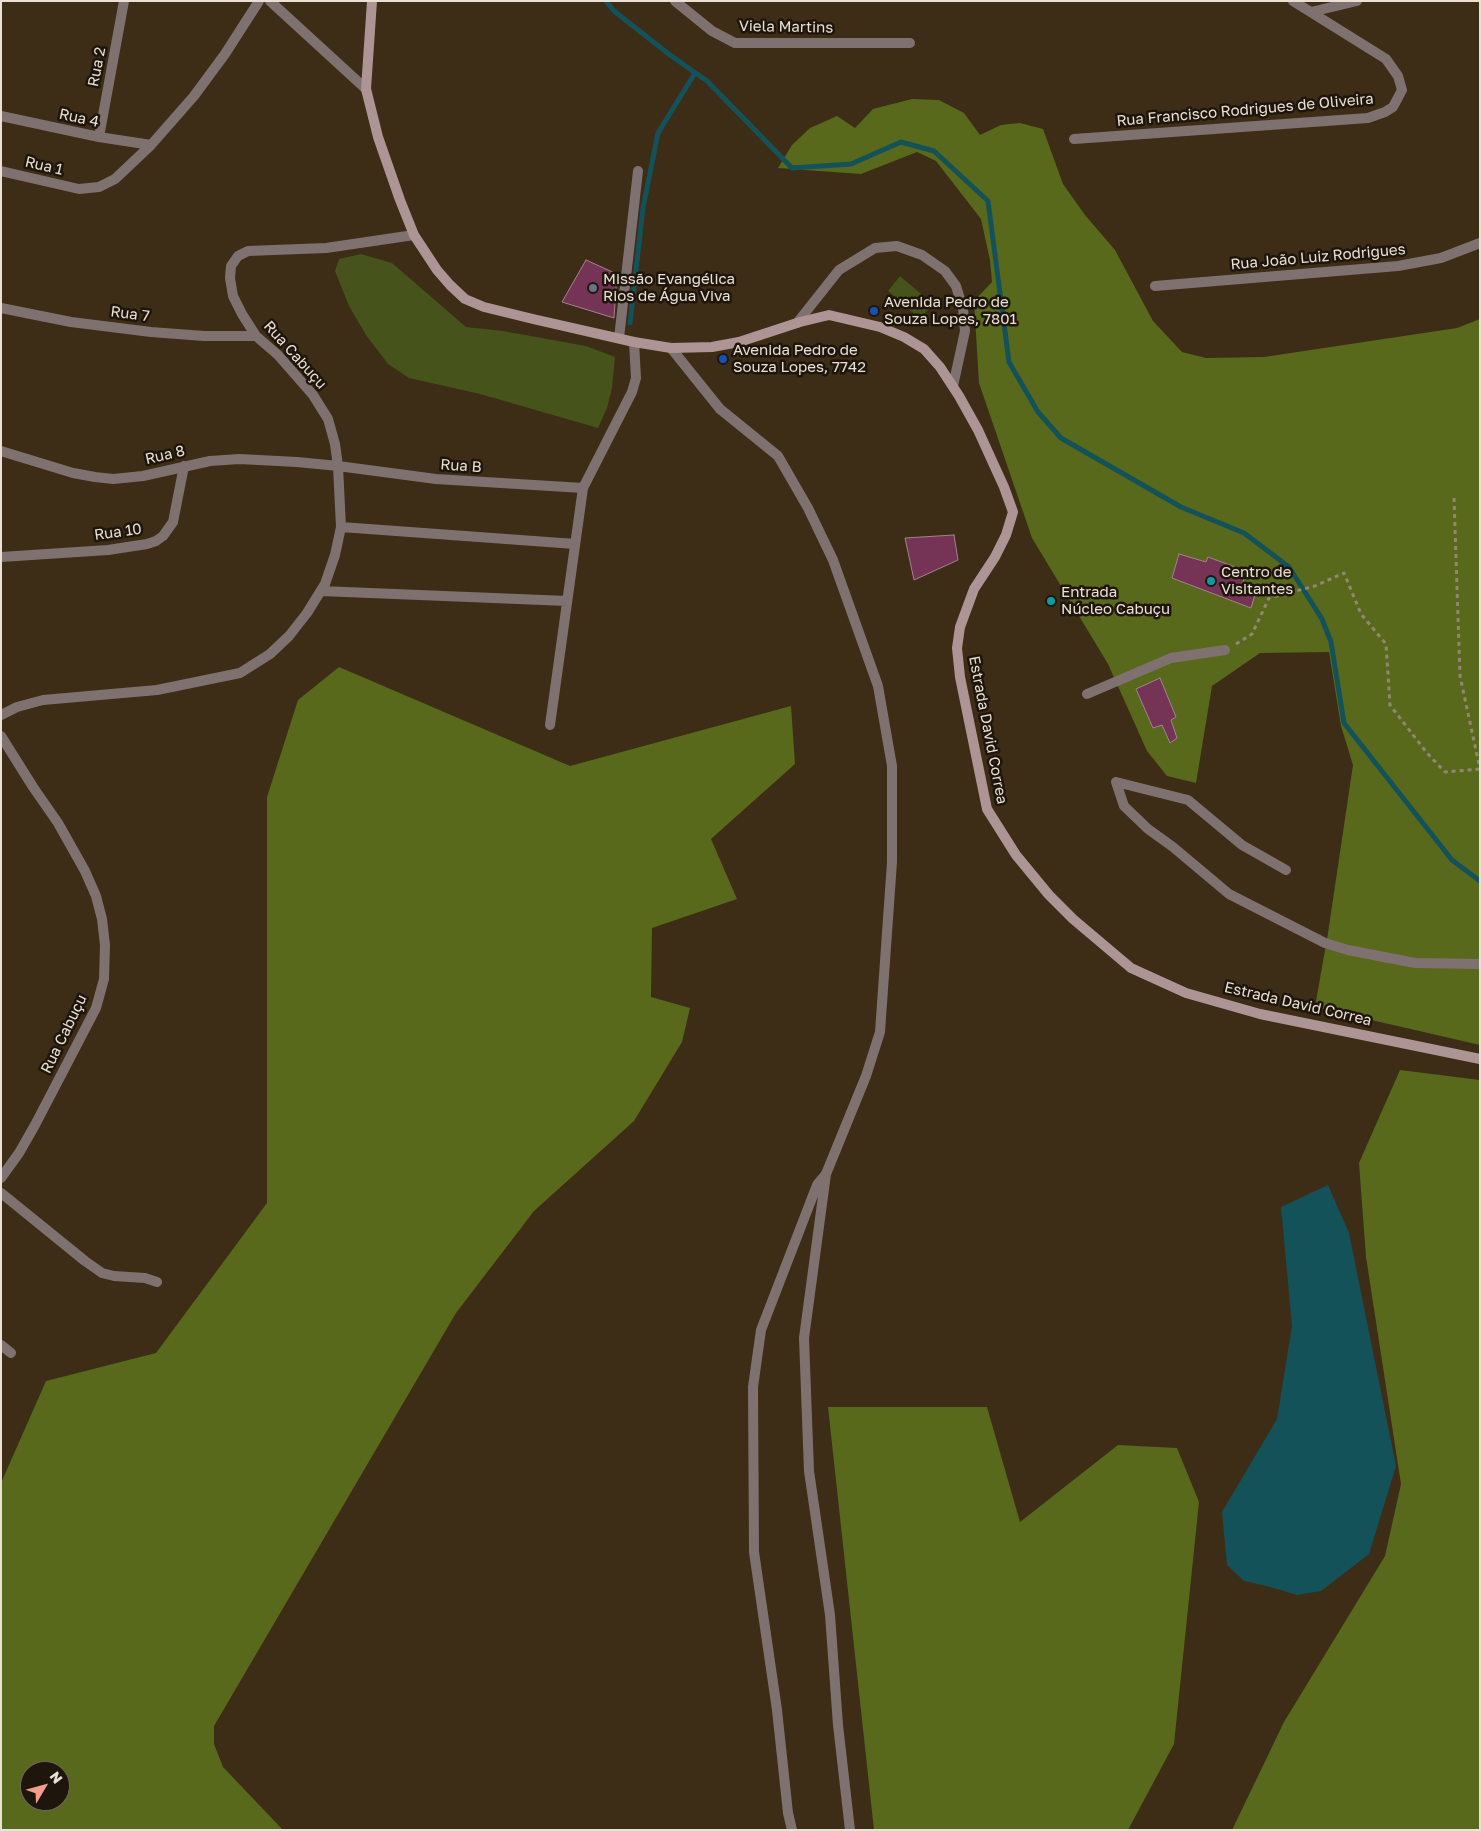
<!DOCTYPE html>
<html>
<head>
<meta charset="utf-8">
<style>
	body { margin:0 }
	#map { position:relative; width:1481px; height:1831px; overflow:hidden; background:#3d2c16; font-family:"Golos Text",sans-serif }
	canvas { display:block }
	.frame { position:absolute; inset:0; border:2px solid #ebe0d3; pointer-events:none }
	.north { position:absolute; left:20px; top:1761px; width:50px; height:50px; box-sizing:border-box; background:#1e160d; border:1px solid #70675c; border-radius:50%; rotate:53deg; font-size:14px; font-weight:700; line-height:20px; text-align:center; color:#ebe0d3 }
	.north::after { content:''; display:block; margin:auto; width:18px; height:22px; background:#f49d8c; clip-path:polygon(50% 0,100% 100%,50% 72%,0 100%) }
</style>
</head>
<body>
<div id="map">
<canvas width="1481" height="1831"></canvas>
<div class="frame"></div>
<div class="north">N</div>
</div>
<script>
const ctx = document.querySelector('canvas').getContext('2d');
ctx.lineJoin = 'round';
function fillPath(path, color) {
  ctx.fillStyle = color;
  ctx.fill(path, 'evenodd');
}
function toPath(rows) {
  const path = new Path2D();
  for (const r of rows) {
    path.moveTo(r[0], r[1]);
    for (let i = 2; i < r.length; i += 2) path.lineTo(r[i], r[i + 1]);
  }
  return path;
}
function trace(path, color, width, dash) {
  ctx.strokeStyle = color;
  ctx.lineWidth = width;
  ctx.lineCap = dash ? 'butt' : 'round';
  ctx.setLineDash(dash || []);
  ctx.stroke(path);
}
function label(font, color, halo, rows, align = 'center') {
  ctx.font = font + ' "Golos Text",sans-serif';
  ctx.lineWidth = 5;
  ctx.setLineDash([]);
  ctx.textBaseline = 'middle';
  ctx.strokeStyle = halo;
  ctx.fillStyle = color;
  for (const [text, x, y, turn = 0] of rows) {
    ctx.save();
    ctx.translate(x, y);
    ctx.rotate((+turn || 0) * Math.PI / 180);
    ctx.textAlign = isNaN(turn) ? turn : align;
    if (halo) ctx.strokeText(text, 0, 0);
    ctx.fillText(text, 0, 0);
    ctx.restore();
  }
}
fillPath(toPath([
	[361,254,392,263,466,327,503,331,586,346,615,357,612,388,607,408,598,428,480,394,409,378,388,364,366,335,349,306,335,271,339,259],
	[900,276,933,304,920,319,888,291]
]), '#46531a');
fillPath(toPath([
	[912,99,939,100,964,113,980,135,1001,125,1020,123,1043,129,1063,184,1085,215,1115,250,1153,321,1182,352,1206,358,1264,357,1457,328,1480,319,1480,1045,1315,1007,1328,933,1353,765,1341,726,1329,652,1260,653,1212,686,1196,783,1167,776,1147,751,1108,664,1032,538,979,383,974,301,992,282,990,260,981,219,936,161,917,152,861,174,778,168,792,145,810,128,837,116,855,128,873,109],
	[339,667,570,766,791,706,795,764,711,839,737,899,652,928,651,997,690,1008,682,1042,634,1121,534,1211,456,1313,214,1726,214,1744,223,1767,283,1830,1,1830,1,1483,46,1381,156,1353,267,1203,267,797,298,700],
	[30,1771,60,1771,60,1801,30,1801],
	[1400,1070,1480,1080,1480,1830,1232,1830,1284,1722,1385,1556,1401,1484,1366,1257,1359,1163],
	[828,1407,987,1407,1020,1522,1118,1445,1177,1448,1199,1502,1174,1744,1128,1830,874,1830]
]), '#58691b');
fillPath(toPath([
	[1328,1185,1349,1233,1396,1466,1369,1554,1321,1591,1297,1595,1267,1586,1244,1581,1227,1565,1222,1512,1277,1419,1292,1326,1281,1207]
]), '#14525a');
trace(toPath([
	[606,1,614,11,670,55,707,81,792,168,851,164,901,142,934,151,988,201,1009,362,1038,412,1061,438,1181,507,1244,533,1289,567,1322,619,1331,642,1344,723,1452,860,1480,881],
	[630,323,643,208,658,133,695,73]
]), '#14525a', 5);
const building = toPath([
	[586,260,617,274,614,318,562,302,586,260],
	[954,535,958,560,914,580,905,538,954,535],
	[1179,554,1206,562,1208,557,1235,567,1233,573,1244,575,1243,584,1256,591,1251,608,1172,578,1179,554],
	[1160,678,1176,717,1171,720,1177,738,1170,743,1162,725,1153,728,1136,689,1160,678]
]);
fillPath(building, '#753356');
trace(building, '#a28391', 1);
trace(toPath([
	[1454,498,1460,676,1480,769],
	[1236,644,1252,634,1269,598,1315,586,1344,573,1361,614,1386,644,1390,705,1427,753,1445,772,1480,769]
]), '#948675', 3, [4, 4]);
trace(toPath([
	[1087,694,1171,658,1225,650],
	[1116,782,1124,806,1148,829,1173,847,1229,894,1325,943,1348,950,1415,963,1480,964],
	[1116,782,1188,800,1242,845,1286,870]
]), '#807171', 10);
trace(toPath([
	[270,1,366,89],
	[675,1,712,31,735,43,910,43],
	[1311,12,1357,1],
	[1,116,99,137,151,145],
	[99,137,124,1],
	[1074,139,1368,118,1385,112,1393,107,1402,90,1398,76,1386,59,1293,1],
	[1,171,79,189,99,187,115,179,151,145,194,96,225,54,259,1],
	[1155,286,1398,266,1441,258,1480,243],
	[1,308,71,322,151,332,204,336,256,336],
	[797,323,839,270,875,248,897,246,922,255,945,271,956,286,963,309,965,331,953,386],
	[619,338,638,171],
	[671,348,720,409,778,456,808,508,833,560,878,686,892,766,892,862,880,1032,866,1076,826,1174,804,1338,809,1471,830,1615,838,1725,850,1830],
	[1,451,73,473,95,477,113,479,143,476,210,461,239,459,297,462,338,466,436,479,583,488],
	[341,527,575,544],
	[1,557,108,550,147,544,156,541,163,536,173,522,184,466],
	[321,591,567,601],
	[1,715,17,707,43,700,157,690,240,673,270,654,289,636,307,613,325,584,335,555,341,527,338,466,335,444,328,419,313,395,278,355,256,336,242,314,233,296,230,278,231,266,238,256,248,251,326,248,414,235],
	[550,725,583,488,632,392,636,378,634,342],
	[1,736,33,787,58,823,85,871,96,896,102,919,105,945,104,979,96,1008,35,1125,19,1153,1,1178],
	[1,1193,85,1261,102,1273,114,1276,145,1278,157,1282],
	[1,1345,11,1353],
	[792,1830,788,1813,777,1710,754,1552,753,1387,761,1330,817,1185,826,1174]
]), '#807171', 10);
trace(toPath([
	[372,1,366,89,378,137,400,200,414,235,437,270,450,285,465,299,484,307,533,319,634,342,671,348,712,347,739,342,800,322,829,315,880,327,904,337,924,349,940,367,959,396,978,430,1004,487,1013,512,1006,535,995,557,974,589,960,627,957,648,960,677,987,809,1016,855,1049,895,1073,919,1131,968,1186,993,1260,1014,1480,1059]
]), '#ad9596', 10);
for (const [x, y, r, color] of [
	[593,288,5,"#6b7280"],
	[874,311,5,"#1a4fb4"],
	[723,359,5,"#1a4fb4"],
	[1211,581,5,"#0f9aa8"],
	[1051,601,5,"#0f9aa8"]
]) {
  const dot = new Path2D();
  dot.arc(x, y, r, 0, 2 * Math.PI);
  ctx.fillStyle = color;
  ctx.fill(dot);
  trace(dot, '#1e160d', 2);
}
label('15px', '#ebe0d3', '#1e160d', [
	["Viela Martins",786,27,1],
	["Rua 2",97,67,-79],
	["Rua Francisco Rodrigues de Oliveira",1245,110,-5],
	["Rua 4",79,118,12],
	["Rua 1",44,166,13],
	["Rua João Luiz Rodrigues",1318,257,-5],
	["Rua 7",130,314,7],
	["Rua Cabuçu",295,355,48],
	["Rua 8",165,455,-13],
	["Rua B",461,466,4],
	["Rua 10",118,532,-8],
	["Estrada David Correa",988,730,79],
	["Estrada David Correa",1298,1004,13],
	["Rua Cabuçu",64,1034,-64]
]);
label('15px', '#ebe0d3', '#1e160d', [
	["Missão Evangélica",603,279],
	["Rios de Água Viva",603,296],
	["Avenida Pedro de",884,302],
	["Souza Lopes, 7801",884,319],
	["Avenida Pedro de",733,350],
	["Souza Lopes, 7742",733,367],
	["Centro de",1221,572],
	["Visitantes",1221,589],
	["Entrada",1061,592],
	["Núcleo Cabuçu",1061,609]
], 'left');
</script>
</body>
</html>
